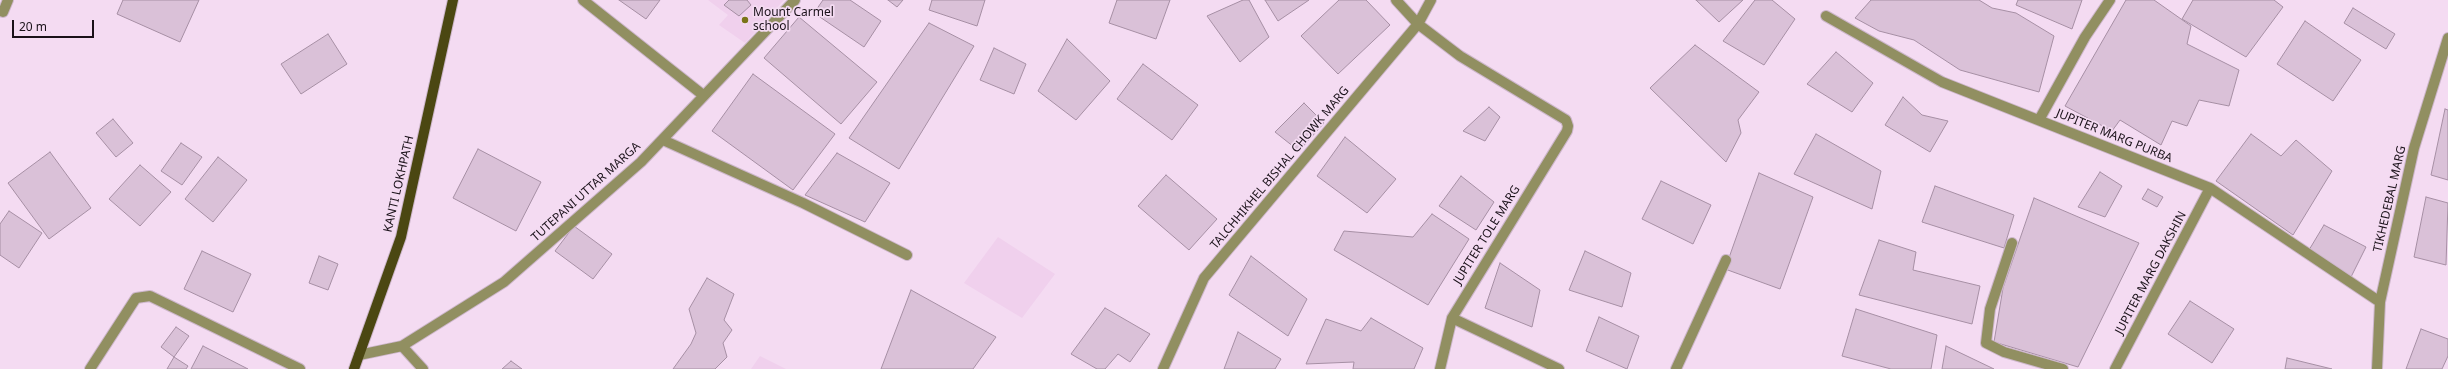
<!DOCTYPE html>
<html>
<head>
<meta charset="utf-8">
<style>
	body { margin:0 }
	#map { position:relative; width:2448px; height:369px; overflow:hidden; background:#f4dbf2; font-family:"Noto Sans",sans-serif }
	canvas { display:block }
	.scale { position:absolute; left:12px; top:20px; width:82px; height:18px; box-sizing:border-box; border:2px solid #1a1119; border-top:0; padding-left:5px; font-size:12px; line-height:14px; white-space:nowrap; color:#1a1119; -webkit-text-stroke:3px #f4dbf2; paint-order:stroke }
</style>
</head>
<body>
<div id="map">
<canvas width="2448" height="369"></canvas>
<div class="scale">20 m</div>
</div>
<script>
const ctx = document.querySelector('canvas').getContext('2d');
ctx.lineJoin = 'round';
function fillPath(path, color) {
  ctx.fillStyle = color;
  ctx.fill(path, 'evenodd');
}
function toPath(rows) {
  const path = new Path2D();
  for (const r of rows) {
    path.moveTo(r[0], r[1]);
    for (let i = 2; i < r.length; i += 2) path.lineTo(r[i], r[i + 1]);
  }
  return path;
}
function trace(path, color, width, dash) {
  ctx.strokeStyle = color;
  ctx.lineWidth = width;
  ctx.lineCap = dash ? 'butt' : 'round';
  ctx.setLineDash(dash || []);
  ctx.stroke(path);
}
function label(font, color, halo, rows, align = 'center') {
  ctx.font = font + ' "Noto Sans",sans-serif';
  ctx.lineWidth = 3.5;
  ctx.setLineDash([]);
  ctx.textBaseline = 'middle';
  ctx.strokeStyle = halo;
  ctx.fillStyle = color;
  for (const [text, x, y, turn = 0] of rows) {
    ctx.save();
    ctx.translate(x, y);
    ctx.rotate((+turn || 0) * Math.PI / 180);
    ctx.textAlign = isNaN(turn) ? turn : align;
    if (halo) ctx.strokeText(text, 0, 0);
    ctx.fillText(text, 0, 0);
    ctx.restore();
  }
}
fillPath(toPath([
	[708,0,784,0,745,43,719,25,728,15],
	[998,237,1055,274,1022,318,964,283],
	[760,356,786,369,751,369]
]), '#f0d0ed');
const building = toPath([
	[123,0,199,0,180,42,117,14,123,0],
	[619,0,660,0,646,19,619,0],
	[729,0,747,0,751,5,739,16,724,5,729,0],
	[823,0,850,0,881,21,864,47,814,13,823,0],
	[888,0,903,0,897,7,888,0],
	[932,0,985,0,977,26,929,10,932,0],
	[1117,0,1170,0,1156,39,1109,23,1117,0],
	[1243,0,1249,0,1269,37,1240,62,1207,16,1243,0],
	[1265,0,1309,0,1278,21,1265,0],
	[1339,0,1366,0,1390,25,1338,74,1301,36,1339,0],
	[1696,0,1743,0,1719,22,1696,0],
	[1755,0,1772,0,1795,19,1764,65,1723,41,1755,0],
	[1871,0,1979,0,1992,8,2016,13,2054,36,2039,92,1960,70,1914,40,1879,31,1855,18,1871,0],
	[2018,0,2082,0,2072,29,2016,5,2018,0],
	[2126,0,2154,0,2191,26,2187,44,2239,70,2229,106,2199,100,2187,126,2172,121,2161,145,2120,120,2112,131,2065,106,2126,0],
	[2193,0,2274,0,2283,7,2246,57,2182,19,2193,0],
	[2353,8,2395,34,2386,49,2344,23,2353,8],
	[799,17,877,82,841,124,764,58,799,17],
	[2305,21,2361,60,2333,101,2277,64,2305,21],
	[929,23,974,46,899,169,849,138,929,23],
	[328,34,347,64,301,94,281,64,328,34],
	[1067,39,1110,81,1076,120,1038,91,1067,39],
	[1695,45,1759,92,1738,120,1741,133,1726,162,1650,88,1695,45],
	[994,48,1026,64,1014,94,980,80,994,48],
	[1836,52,1873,83,1852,112,1807,84,1836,52],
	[1143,64,1198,105,1172,140,1117,99,1143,64],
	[753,74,835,134,793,190,712,131,753,74],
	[1903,97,1922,115,1948,121,1930,152,1885,125,1903,97],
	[1304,103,1324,123,1299,151,1275,132,1304,103],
	[1489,107,1500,117,1485,141,1463,131,1489,107],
	[2445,109,2448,110,2448,180,2431,175,2445,109],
	[113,119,133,143,116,157,96,133,113,119],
	[1816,134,1881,171,1872,209,1794,174,1816,134],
	[2251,134,2281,156,2296,140,2332,171,2293,235,2216,181,2251,134],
	[1345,137,1396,179,1367,213,1317,176,1345,137],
	[181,143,202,157,182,185,161,171,181,143],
	[478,149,541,182,516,231,453,198,478,149],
	[50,152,91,208,49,239,8,183,50,152],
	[837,153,890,183,865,222,805,195,837,153],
	[218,157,247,180,213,222,185,199,218,157],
	[140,165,171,192,140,226,109,199,140,165],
	[2100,172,2122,186,2105,217,2078,207,2100,172],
	[1759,173,1813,197,1780,289,1725,269,1759,173],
	[1166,175,1217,219,1189,250,1138,206,1166,175],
	[1461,176,1494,202,1476,230,1439,206,1461,176],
	[1661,181,1711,205,1693,244,1642,219,1661,181],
	[1935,186,2014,215,2004,248,1922,222,1935,186],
	[2148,189,2163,197,2157,207,2142,199,2148,189],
	[2426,197,2448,203,2446,265,2414,257,2426,197],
	[2034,198,2139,243,2078,367,1994,342,2003,288,2034,198],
	[9,211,42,233,19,268,0,255,0,224,9,211],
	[1432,214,1469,239,1428,305,1334,250,1344,231,1413,237,1432,214],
	[2324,225,2366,247,2351,277,2309,250,2324,225],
	[574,226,612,254,593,279,555,251,574,226],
	[1879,240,1916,252,1913,270,1980,286,1972,324,1859,295,1879,240],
	[202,251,251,274,233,312,184,289,202,251],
	[1585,251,1631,273,1622,307,1569,290,1585,251],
	[319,256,338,264,328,290,309,283,319,256],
	[1251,256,1307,299,1288,336,1229,295,1251,256],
	[1500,263,1540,290,1532,327,1485,308,1500,263],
	[707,278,734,294,724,320,732,330,723,343,727,357,715,369,673,369,691,344,696,333,689,309,707,278],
	[911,290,996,337,973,369,881,369,911,290],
	[2190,301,2234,329,2212,363,2168,334,2190,301],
	[1105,308,1150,334,1130,362,1118,354,1105,369,1097,369,1071,354,1105,308],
	[1856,309,1937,335,1931,369,1891,369,1842,356,1856,309],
	[1599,317,1639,336,1627,369,1586,351,1599,317],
	[1371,318,1423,348,1414,369,1353,369,1354,362,1306,364,1326,319,1361,331,1371,318],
	[176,327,189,336,174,357,161,347,176,327],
	[2421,329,2448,339,2448,356,2442,369,2406,369,2421,329],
	[1238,332,1281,359,1275,369,1224,369,1238,332],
	[203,346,248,369,191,369,203,346],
	[1946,346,1994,369,1942,369,1946,346],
	[174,357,188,366,186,369,167,369,174,357],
	[2287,358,2332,369,2285,369,2287,358],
	[511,361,522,369,502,369,511,361]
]);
fillPath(building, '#dac1d8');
trace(building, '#a68fa4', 1);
const minor = toPath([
	[583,0,703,95],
	[1431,0,1418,24,1460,56,1566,120,1568,126,1567,131,1452,318,1440,369],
	[3,12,8,0],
	[1826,16,1942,82,2210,188,2380,302],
	[2039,120,2085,37,2110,0],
	[663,140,803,203,907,255],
	[2012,243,1990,309,1986,343,2004,352,2063,369],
	[1452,318,1559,369],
	[402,346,423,369],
	[359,355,402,346,504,282,641,162,795,0],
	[90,369,136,298,150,296,300,369],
	[1163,369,1204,278,1418,24,1396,0],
	[1676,369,1726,260],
	[2115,369,2210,188],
	[2377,369,2380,302,2414,148,2448,38]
]);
const primary = toPath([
	[354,369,401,237,453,0]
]);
trace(minor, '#cdb7cb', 12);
trace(primary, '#cdb7cb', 12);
trace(minor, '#918f61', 10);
trace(primary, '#4b4712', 10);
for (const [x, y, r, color] of [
	[745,20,4,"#7a7418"]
]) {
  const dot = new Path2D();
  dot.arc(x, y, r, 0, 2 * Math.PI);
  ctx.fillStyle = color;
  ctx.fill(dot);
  trace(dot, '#f4dbf2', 1.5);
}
label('12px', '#1a1119', '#f4dbf2', [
	["Mount Carmel",753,13],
	["school",753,27]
], 'left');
label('12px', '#1a1119', '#f4dbf2', [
	["JUPITER MARG PURBA",2114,136,22],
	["TALCHHIKHEL BISHAL CHOWK MARG",1280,168,-50],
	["KANTI LOKHPATH",399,184,-77],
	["TUTEPANI UTTAR MARGA",586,192,-42],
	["TIKHEDEBAL MARG",2390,199,-77],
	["JUPITER TOLE MARG",1487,235,-58],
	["JUPITER MARG DAKSHIN",2151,273,-62]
]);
</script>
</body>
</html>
